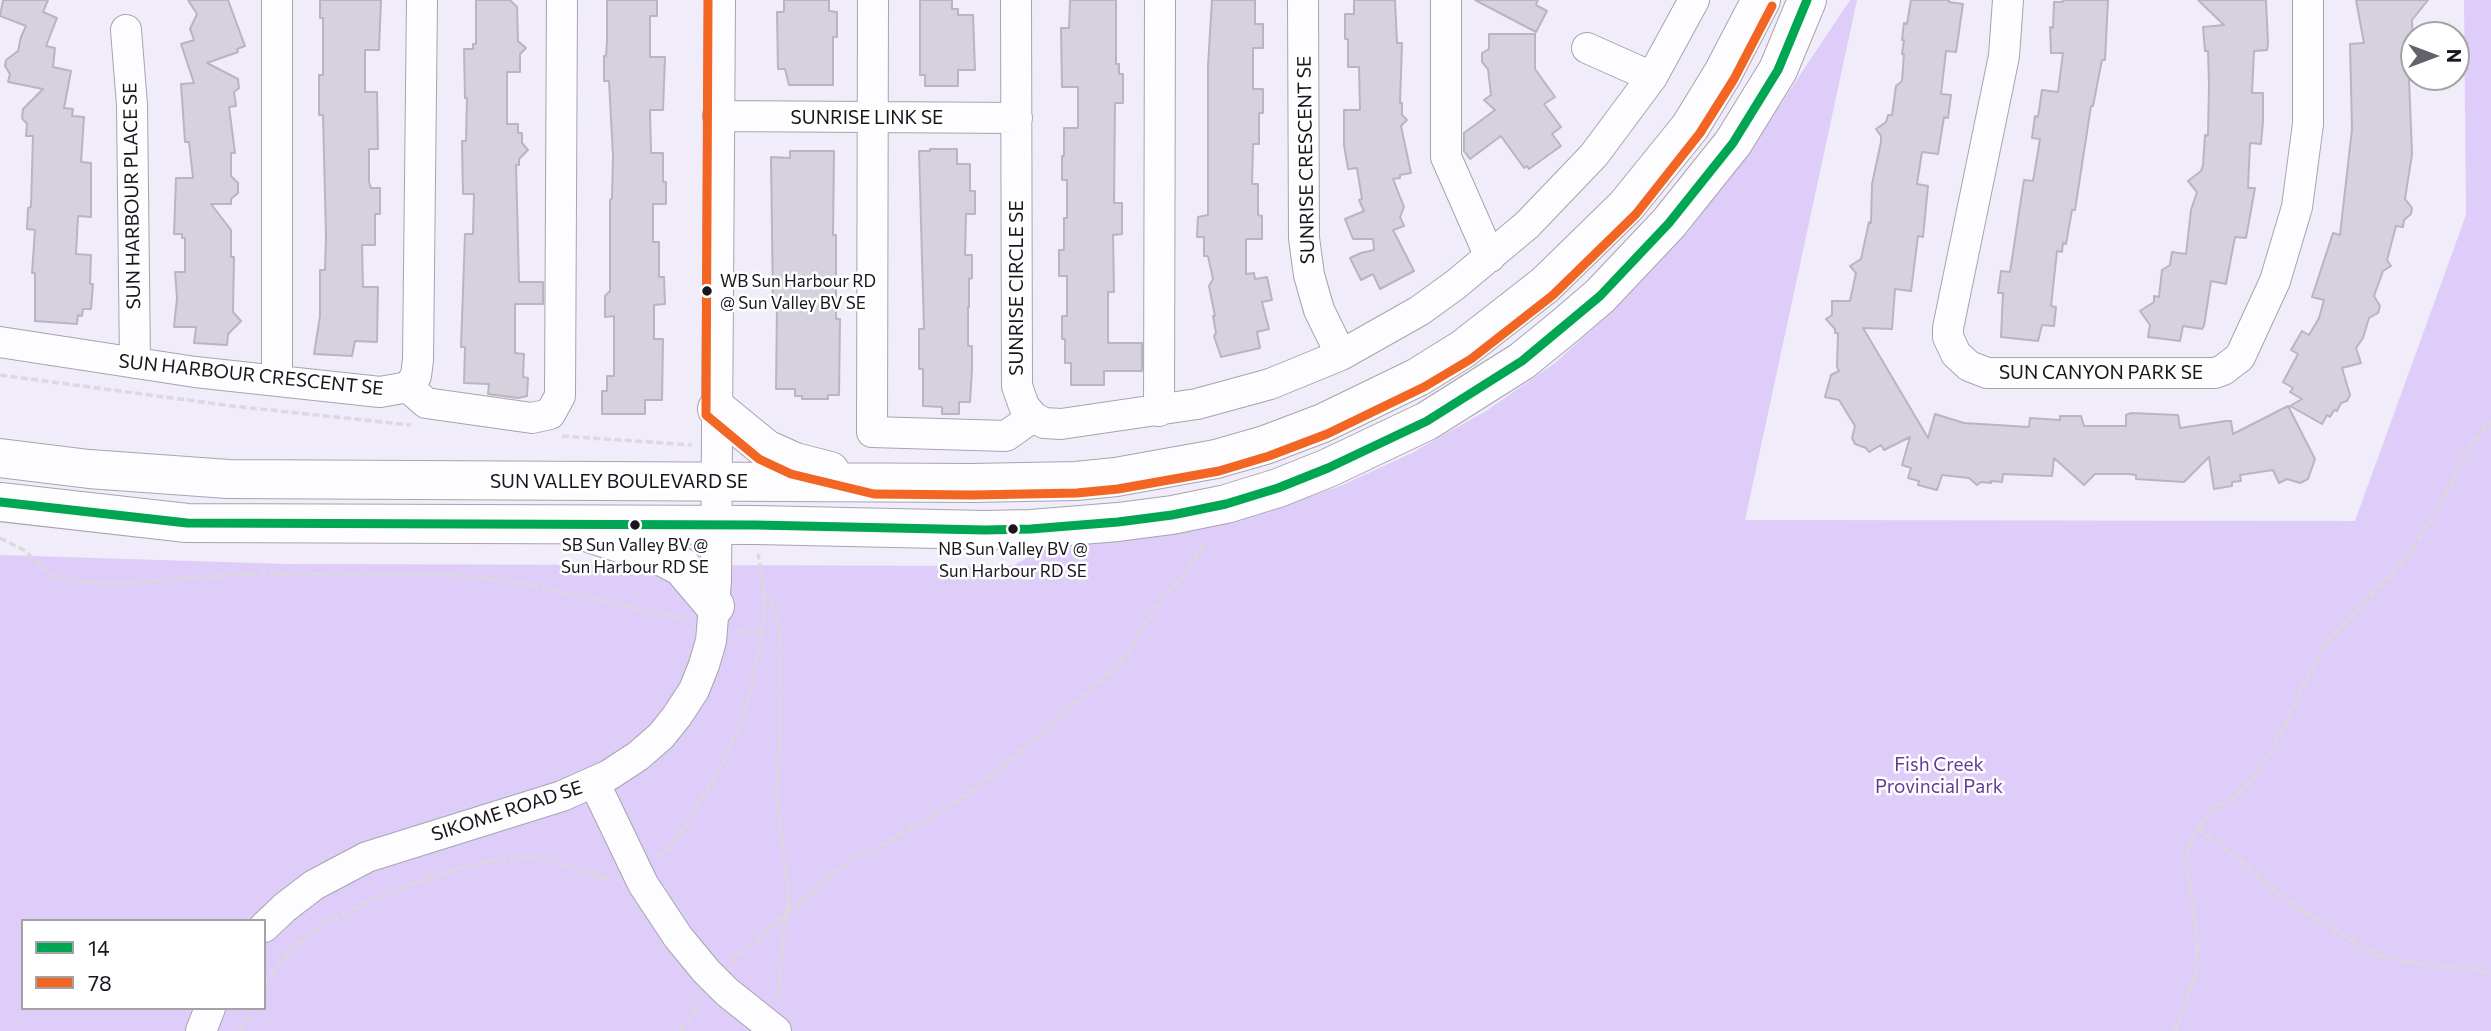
<!DOCTYPE html>
<html>
<head>
<meta charset="utf-8">
<style>
	body { margin:0 }
	#map { position:relative; width:2491px; height:1031px; overflow:hidden; background:#f0ecf9; font-family:Commissioner,sans-serif }
	canvas { display:block }
	.legend { position:absolute; left:21px; top:919px; width:245px; height:91px; box-sizing:border-box; background:#fff; border:2px solid #a3a2a5; margin:0; padding:9px 12px; list-style:none; font-size:21px; color:#19161e }
	.legend li { display:flex; align-items:center; gap:14px; height:35px }
	.legend b { width:35px; border:2px solid #a3a2a5 }
	.north { position:absolute; left:2400px; top:21px; width:70px; height:70px; box-sizing:border-box; background:#fff; border:2px solid #a3a2a5; border-radius:50%; rotate:90deg; font-size:19px; font-weight:700; line-height:28px; text-align:center; color:#19161e }
	.north::after { content:''; display:block; margin:auto; width:24px; height:32px; background:#64616b; clip-path:polygon(50% 0,100% 100%,50% 72%,0 100%) }
</style>
</head>
<body>
<div id="map">
<canvas width="2491" height="1031"></canvas>
<ul class="legend">
<li><b style="height:9px;background:#00a651"></b>14</li>
<li><b style="height:9px;background:#f26522"></b>78</li>
</ul>
<div class="north">N</div>
</div>
<script>
const ctx = document.querySelector('canvas').getContext('2d');
ctx.lineJoin = 'round';
function fillPath(path, color) {
  ctx.fillStyle = color;
  ctx.fill(path, 'evenodd');
}
function toPath(rows) {
  const path = new Path2D();
  for (const r of rows) {
    path.moveTo(r[0], r[1]);
    for (let i = 2; i < r.length; i += 2) path.lineTo(r[i], r[i + 1]);
  }
  return path;
}
function trace(path, color, width, dash) {
  ctx.strokeStyle = color;
  ctx.lineWidth = width;
  ctx.lineCap = dash ? 'butt' : 'round';
  ctx.setLineDash(dash || []);
  ctx.stroke(path);
}
function label(font, color, halo, rows, align = 'center') {
  ctx.font = font + ' Commissioner,sans-serif';
  ctx.lineWidth = 5;
  ctx.setLineDash([]);
  ctx.textBaseline = 'middle';
  ctx.strokeStyle = halo;
  ctx.fillStyle = color;
  for (const [text, x, y, turn = 0] of rows) {
    ctx.save();
    ctx.translate(x, y);
    ctx.rotate((+turn || 0) * Math.PI / 180);
    ctx.textAlign = isNaN(turn) ? turn : align;
    if (halo) ctx.strokeText(text, 0, 0);
    ctx.fillText(text, 0, 0);
    ctx.restore();
  }
}
fillPath(toPath([
	[1850,0,1857,0,1745,520,2355,521,2466,215,2464,0,2491,0,2491,1031,0,1031,0,555,286,564,1012,566,1047,547,1259,513,1338,487,1412,453,1486,411,1555,363,1616,308,1688,232,1752,147],
	[23,921,264,921,264,1008,23,1008]
]), '#ddcdf8');
const building = toPath([
	[3,0,48,0,43,12,57,18,46,46,55,48,53,67,71,71,64,108,73,109,72,116,84,117,81,162,91,163,91,217,78,216,76,254,91,255,90,284,93,284,91,309,83,309,82,316,78,315,77,324,35,321,35,273,32,273,35,230,27,229,28,208,31,207,33,136,26,136,27,124,22,118,23,109,43,89,8,82,10,74,5,66,6,60,18,51,21,37,26,26,0,16,3,0],
	[188,0,228,0,245,46,237,49,238,52,207,63,238,79,239,88,234,92,236,106,229,107,235,153,231,153,231,176,238,183,238,193,231,199,231,204,211,204,231,230,231,257,234,257,233,312,241,321,228,334,227,345,194,343,196,327,174,327,177,298,175,272,185,272,185,238,182,238,182,234,174,234,176,178,193,178,189,142,185,142,181,84,194,83,181,44,194,40,190,29,197,14,188,0],
	[320,0,381,0,379,50,365,50,365,92,377,92,378,149,369,149,369,182,371,188,380,188,380,214,375,214,375,245,362,245,363,287,378,287,377,342,355,341,352,356,314,354,320,316,320,270,325,270,326,236,323,115,319,115,319,75,323,75,323,18,320,18,320,0],
	[476,0,510,0,517,7,518,41,526,48,520,54,520,72,507,72,507,124,518,124,518,133,522,133,522,143,528,150,519,159,519,165,516,165,519,282,543,282,543,304,515,304,515,353,524,354,523,377,528,378,527,396,518,398,488,394,489,384,464,383,465,347,461,347,465,234,473,234,474,194,463,194,462,141,466,141,467,98,465,98,464,49,473,49,473,44,476,44,476,0],
	[607,0,657,0,657,16,650,16,650,57,665,57,663,110,650,110,651,153,663,153,663,182,666,182,666,204,653,204,653,242,659,242,659,277,664,277,665,304,654,305,654,339,663,339,662,400,645,400,645,414,602,414,602,391,607,391,607,376,614,376,614,316,605,317,605,296,610,291,610,200,612,198,613,156,609,81,604,81,604,56,606,56,607,42,607,0],
	[784,0,829,0,829,11,837,12,837,37,833,37,833,85,789,85,785,69,778,69,777,12,784,12,784,0],
	[920,0,952,0,952,9,958,9,958,15,973,15,975,70,958,70,958,86,925,86,925,75,920,75,920,0],
	[1070,0,1116,0,1116,64,1119,64,1119,74,1123,74,1123,103,1115,103,1114,203,1122,203,1122,234,1113,235,1114,292,1108,292,1108,343,1142,343,1142,371,1104,371,1104,385,1071,385,1071,363,1065,363,1065,339,1062,339,1062,316,1067,316,1067,276,1059,276,1059,250,1064,250,1064,218,1067,218,1067,180,1062,180,1062,156,1064,156,1064,128,1078,128,1078,87,1062,87,1061,28,1069,28,1070,0],
	[1212,0,1255,0,1255,24,1263,24,1263,48,1253,48,1253,89,1263,89,1263,113,1259,113,1259,144,1253,144,1252,184,1258,184,1258,215,1262,216,1262,239,1246,239,1246,274,1254,273,1255,279,1267,277,1272,300,1262,302,1269,329,1257,332,1260,348,1221,357,1214,336,1216,333,1213,316,1215,316,1209,286,1213,279,1208,256,1204,256,1204,237,1197,237,1198,217,1208,215,1208,66,1212,0],
	[1354,0,1395,0,1397,43,1402,43,1400,103,1402,103,1402,115,1407,120,1401,126,1411,173,1400,175,1400,178,1393,179,1404,207,1400,217,1404,226,1393,230,1414,271,1380,289,1373,274,1361,280,1350,258,1361,253,1374,250,1373,239,1353,239,1345,219,1364,211,1359,200,1362,199,1357,168,1348,169,1344,145,1344,110,1360,110,1359,67,1348,67,1348,39,1345,39,1345,14,1354,14,1354,0],
	[1475,0,1538,0,1536,5,1547,11,1536,32,1475,0],
	[1911,0,1949,0,1949,2,1963,4,1956,52,1946,51,1941,94,1951,95,1948,118,1944,117,1938,154,1922,152,1917,184,1928,186,1923,237,1918,236,1911,291,1895,289,1892,329,1863,328,1928,438,1935,414,1964,423,2029,427,2030,418,2060,420,2060,416,2081,416,2084,426,2126,426,2126,415,2131,413,2178,415,2180,428,2226,421,2231,421,2233,434,2288,406,2315,459,2308,479,2300,483,2287,479,2279,483,2273,470,2240,475,2241,481,2232,482,2232,486,2214,489,2209,457,2184,482,2136,479,2136,475,2128,474,2095,474,2084,485,2054,458,2052,476,2003,474,2002,482,1991,481,1991,483,1981,482,1977,485,1969,478,1942,475,1937,490,1918,485,1919,481,1908,478,1911,468,1902,465,1910,437,1884,450,1881,445,1869,452,1866,448,1855,444,1852,438,1855,426,1839,400,1825,397,1831,375,1839,371,1837,367,1838,333,1835,333,1835,329,1826,319,1832,315,1832,301,1850,301,1856,273,1850,266,1861,259,1869,222,1871,223,1872,184,1881,142,1881,136,1876,129,1886,122,1888,115,1892,115,1896,86,1902,81,1904,54,1902,54,1904,40,1902,40,1904,23,1907,24,1911,0],
	[2063,0,2108,0,2105,60,2102,60,2093,106,2091,106,2075,210,2072,210,2066,244,2063,243,2062,252,2057,251,2051,306,2056,307,2054,326,2042,325,2038,341,2001,337,2003,293,1998,293,2001,271,2010,272,2024,180,2033,181,2040,139,2032,138,2035,116,2038,117,2042,90,2058,92,2063,53,2051,53,2050,27,2053,28,2054,2,2063,2,2063,0],
	[2198,0,2266,0,2268,44,2267,50,2254,51,2252,93,2263,93,2263,121,2261,144,2250,143,2248,188,2255,188,2246,238,2235,237,2226,284,2211,281,2204,326,2202,329,2183,326,2180,341,2148,337,2150,325,2140,311,2154,302,2154,296,2159,297,2162,270,2170,265,2172,252,2186,254,2191,210,2197,192,2188,181,2201,171,2203,165,2205,135,2208,136,2209,85,2208,51,2205,51,2203,27,2224,25,2198,0],
	[2356,0,2428,0,2412,20,2414,79,2409,79,2412,154,2405,199,2412,208,2411,214,2404,220,2403,227,2396,226,2387,260,2391,266,2383,271,2374,296,2380,306,2378,313,2369,318,2363,338,2356,348,2361,363,2342,368,2350,395,2347,401,2341,403,2337,411,2334,410,2330,417,2327,415,2322,424,2290,406,2302,399,2290,392,2293,388,2283,382,2298,354,2291,350,2302,331,2309,335,2319,318,2324,300,2312,297,2333,233,2340,235,2352,129,2350,44,2364,43,2356,0],
	[1489,34,1535,34,1535,69,1555,97,1544,104,1561,127,1552,134,1561,146,1529,169,1527,166,1524,168,1501,136,1470,159,1464,151,1464,133,1495,110,1484,100,1491,95,1488,69,1482,62,1482,53,1489,49,1489,34],
	[930,149,957,149,957,164,970,164,970,191,975,191,975,214,966,214,965,255,972,255,972,278,969,279,969,307,968,307,968,346,972,346,972,370,970,402,959,402,959,414,942,414,942,407,923,406,923,369,919,369,919,329,924,329,919,151,930,151,930,149],
	[790,151,834,151,833,235,836,235,836,319,840,319,839,395,828,395,828,399,802,399,802,396,795,396,795,389,776,389,777,305,773,305,771,157,790,158,790,151]
]);
fillPath(building, '#d5d2dd');
trace(building, '#b8b5bf', 2);
const minor = toPath([
	[277,0,277,381],
	[873,0,872,432,1006,436,1033,417],
	[1016,0,1017,386,1024,406,1033,417,1044,423,1061,424,1197,404,1270,384,1341,355,1419,311,1455,285,1527,225,1594,155,1652,77,1694,0],
	[1303,0,1304,238,1309,275,1319,310,1341,355],
	[1446,0,1446,157,1490,257],
	[2008,0,2004,56,1948,328,1948,337,1956,354,1969,366,1987,373,2215,373,2223,370,2240,357,2275,281,2297,207,2308,124,2308,0],
	[126,30,132,105,135,363],
	[1587,48,1652,77],
	[718,116,1017,118],
	[0,342,195,372,380,392,408,387,416,376,418,360,422,0],
	[408,387,426,403,532,418,550,414,560,396,562,0],
	[1159,411,1160,0],
	[594,782,643,884,678,937,706,971,727,992,776,1031],
	[264,927,284,908,314,885,367,857,562,796,609,775,638,756,661,736,677,716,694,690,704,665,711,641,716,581,720,0],
	[201,1031,210,1008]
]);
const major = toPath([
	[717,409,766,449,795,462,830,471],
	[0,458,89,469,228,479,972,483,1076,481,1116,477,1216,459,1265,445,1323,423,1418,377,1463,349,1545,285,1626,206,1690,127,1723,73,1761,0],
	[0,502,187,523,756,525,985,530,1031,529,1118,522,1172,515,1226,504,1278,488,1328,468,1427,421,1522,361,1565,326,1600,296,1669,223,1733,143,1778,70,1807,0],
	[592,534,665,558,682,567,715,606]
]);
trace(minor, '#a7a4ae', 32);
trace(major, '#a7a4ae', 40);
trace(toPath([
	[0,375,232,406,411,425],
	[562,436,692,445],
	[0,538,24,550,51,575,79,582,124,583,262,573,455,575,528,584,689,620],
	[764,595,769,597,777,617,781,647,781,706,777,798,789,901,783,936,778,999],
	[738,630,762,633],
	[2197,829,2221,845,2295,907,2374,953,2399,961,2491,972],
	[657,856,670,847,683,831,722,765,744,714,758,655,764,613,763,582,758,554],
	[731,962,833,874,862,853,884,844,948,807,995,774,1030,744,1114,668,1127,653,1163,597,1177,584,1200,552,1205,540],
	[264,984,293,949,326,923,370,900,452,870,495,860,527,857,551,860,601,877,613,879],
	[240,1031,250,1008],
	[681,1031,700,1000],
	[2175,1031,2190,992,2197,965,2197,935,2186,862,2187,853,2194,834,2216,806,2228,802,2250,782,2271,753,2321,650,2410,552,2440,507,2466,452,2491,422]
]), '#dbd9de', 3.5, [7, 3.5]);
trace(minor, '#fdfcfe', 30);
trace(major, '#fdfcfe', 38);
trace(toPath([
	[0,502,187,523,756,525,985,530,1031,529,1118,522,1172,515,1226,504,1278,488,1328,468,1427,421,1522,361,1600,296,1669,223,1733,143,1778,70,1807,0]
]), '#00a651', 9);
trace(toPath([
	[708,0,706,415,759,459,791,474,874,494,972,495,1077,493,1118,489,1219,471,1269,456,1327,434,1424,387,1471,359,1553,295,1636,214,1700,133,1734,79,1772,6]
]), '#f26522', 9);
for (const [x, y, r, color] of [
	[707,291,6,"#19161e"],
	[635,525,6,"#19161e"],
	[1013,529,6,"#19161e"]
]) {
  const dot = new Path2D();
  dot.arc(x, y, r, 0, 2 * Math.PI);
  ctx.fillStyle = color;
  ctx.fill(dot);
  trace(dot, '#fff', 2.5);
}
label('17px', '#19161e', '#fff', [
	["WB Sun Harbour RD",720,281,"left"],
	["@ Sun Valley BV SE",720,303,"left"],
	["SB Sun Valley BV @",635,545],
	["Sun Harbour RD SE",635,567],
	["NB Sun Valley BV @",1013,549],
	["Sun Harbour RD SE",1013,571]
]);
label('19px', '#19161e', '#fff', [
	["SUNRISE LINK SE",867,118],
	["SUNRISE CRESCENT SE",1306,160,-91],
	["SUN HARBOUR PLACE SE",132,196,-91],
	["SUNRISE CIRCLE SE",1017,288,-90],
	["SUN CANYON PARK SE",2101,373],
	["SUN HARBOUR CRESCENT SE",251,375,6],
	["SUN VALLEY BOULEVARD SE",619,482],
	["SIKOME ROAD SE",507,811,-18]
]);
label('19px', '#643997', '#fff', [
	["Fish Creek",1939,765],
	["Provincial Park",1939,787]
]);
</script>
</body>
</html>
